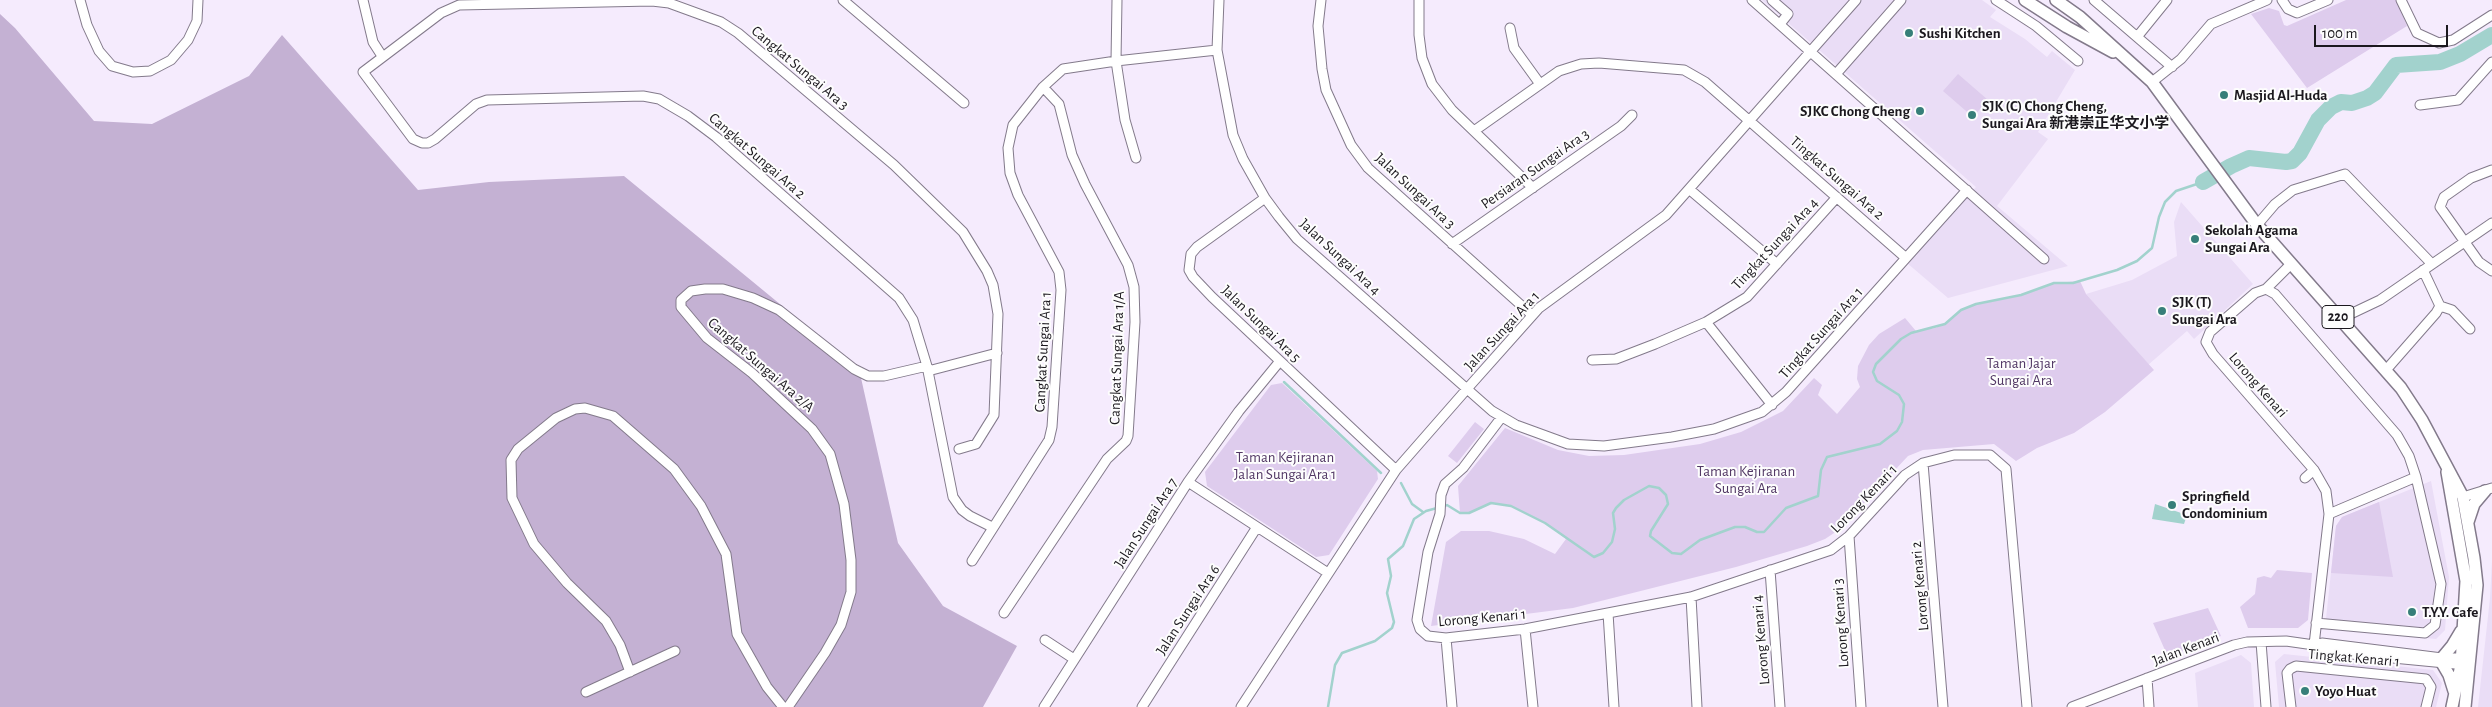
<!DOCTYPE html>
<html>
<head>
<meta charset="utf-8">
<style>
	body { margin:0 }
	#map { position:relative; width:2492px; height:707px; overflow:hidden; background:#f5ebfd; font-family:"Alegreya Sans",sans-serif }
	canvas { display:block }
	.scale { position:absolute; left:2314px; top:25px; width:134px; height:22px; box-sizing:border-box; border:2px solid #1b181e; border-top:0; padding-left:6px; font-size:15px; line-height:18px; white-space:nowrap; color:#1b181e; -webkit-text-stroke:4px #fdfdfd; paint-order:stroke }
</style>
</head>
<body>
<div id="map">
<canvas width="2492" height="707"></canvas>
<div class="scale">100 m</div>
</div>
<script>
const ctx = document.querySelector('canvas').getContext('2d');
ctx.lineJoin = 'round';
function fillPath(path, color) {
  ctx.fillStyle = color;
  ctx.fill(path, 'evenodd');
}
function toPath(rows) {
  const path = new Path2D();
  for (const r of rows) {
    path.moveTo(r[0], r[1]);
    for (let i = 2; i < r.length; i += 2) path.lineTo(r[i], r[i + 1]);
  }
  return path;
}
function trace(path, color, width, dash) {
  ctx.strokeStyle = color;
  ctx.lineWidth = width;
  ctx.lineCap = dash ? 'butt' : 'round';
  ctx.setLineDash(dash || []);
  ctx.stroke(path);
}
function label(font, color, halo, rows, align = 'center') {
  ctx.font = font + ' "Alegreya Sans","Noto Sans SC",sans-serif';
  ctx.lineWidth = 4;
  ctx.setLineDash([]);
  ctx.textBaseline = 'middle';
  ctx.strokeStyle = halo;
  ctx.fillStyle = color;
  for (const [text, x, y, turn = 0] of rows) {
    ctx.save();
    ctx.translate(x, y);
    ctx.rotate((+turn || 0) * Math.PI / 180);
    ctx.textAlign = isNaN(turn) ? turn : align;
    if (halo) ctx.strokeText(text, 0, 0);
    ctx.fillText(text, 0, 0);
    ctx.restore();
  }
}
fillPath(toPath([
	[1762,0,1982,0,1996,10,1990,17,2025,39,2047,57,2052,51,2075,70,2038,132,2048,139,1997,206,2068,266,1948,298,1907,263,1976,187],
	[2181,202,2253,284,2194,339,2187,331,2148,365,2086,294,2132,280,2177,256,2174,222],
	[2431,481,2449,577,2445,630,2436,639,2325,628,2336,526,2342,517],
	[2492,561,2492,707,2478,707,2490,598],
	[2284,654,2433,670,2442,683,2436,707,2279,707,2275,662],
	[2241,655,2251,663,2254,707,2198,707,2195,673]
]), '#eaddf6');
fillPath(toPath([
	[2346,0,2396,0,2407,26,2307,88,2251,14,2269,8,2279,11,2284,25,2287,26],
	[1958,74,1988,100,1973,117,1943,91],
	[2080,281,2086,294,2154,370,2105,412,2074,433,2037,448,2016,461,1994,444,1923,450,1908,456,1840,529,1825,539,1807,546,1736,567,1573,608,1431,626,1446,542,1461,531,1489,531,1524,539,1555,554,1566,539,1545,523,1511,506,1491,503,1469,513,1460,513,1458,486,1505,428,1558,450,1589,456,1624,455,1700,444,1741,432,1783,411,1814,378,1822,385,1818,395,1837,414,1860,387,1857,379,1858,366,1869,345,1879,334,1905,318,1916,331,1935,328,1945,324,1961,310,1976,304,2021,295,2054,283],
	[1282,383,1377,471,1378,479,1329,555,1316,557,1207,486,1205,472,1271,385],
	[1475,422,1484,429,1457,463,1448,456],
	[2379,502,2393,577,2331,573,2336,526,2342,517],
	[2277,570,2312,573,2308,620,2298,628,2248,628,2240,607,2255,594,2257,578,2264,576,2271,578],
	[2208,608,2221,636,2168,657,2153,623]
]), '#decced');
fillPath(toPath([
	[0,14,15,28,94,121,152,124,249,76,282,35,418,190,489,182,624,176,859,369,898,543,943,606,1017,646,983,707,0,707]
]), '#c4b1d3');
fillPath(toPath([
	[2155,504,2187,515,2184,524,2152,519]
]), '#a2d2cd');
trace(toPath([
	[1284,382,1381,473],
	[1401,483,1412,504,1423,512],
	[1443,507,1447,505,1460,513,1469,513,1491,503,1511,506,1545,523,1594,557,1603,553,1612,542,1615,529,1613,513,1616,508,1624,500,1649,486,1659,488,1666,495,1668,504,1651,531,1650,536,1672,553,1681,554,1700,540,1735,527,1745,527,1757,532,1764,532,1786,508,1818,496,1821,470,1827,457,1880,444,1897,431,1902,422,1904,404,1899,395,1877,381,1873,372,1876,364,1901,339,1911,333,1945,324,1961,310,1976,304,2021,295,2054,283,2073,283,2117,270,2137,261,2152,248,2159,217,2165,202,2176,191,2203,182],
	[1328,707,1335,665,1342,653,1375,641,1392,628,1394,622,1387,593,1391,576,1388,559,1403,546,1414,519,1426,511,1437,508]
]), '#a2d2cd', 2.5);
trace(toPath([
	[2203,182,2231,166,2249,158,2286,162,2292,161,2300,153,2318,120,2331,107,2341,102,2352,103,2367,98,2375,93,2396,65,2440,62,2460,54,2492,35]
]), '#a2d2cd', 16);
const minor = toPath([
	[80,0,87,25,99,51,112,66,133,72,150,71,171,60,188,40,197,21,198,0],
	[363,0,373,42,382,56],
	[843,0,964,103],
	[1117,0,1116,61,1125,120,1136,158],
	[1219,0,1217,50,1233,135,1243,159,1265,198,1279,217,1297,239,1492,411,1516,425,1568,444,1604,446,1672,437,1714,429,1762,412,1786,392,1967,190],
	[1321,0,1318,26,1322,69,1326,90,1351,145,1368,168,1532,315],
	[1419,0,1419,35,1422,58,1432,84,1452,110,1533,188],
	[1752,0,2044,259],
	[1772,0,1788,14,1780,24],
	[1996,0,2036,26,2078,61],
	[2094,0,2172,67],
	[2282,0,2288,9,2297,13,2328,0],
	[2401,0,2417,33,2439,43,2453,40,2492,15],
	[1510,28,1514,48,1540,84],
	[2137,37,2167,0],
	[1836,74,1901,0],
	[2152,82,2181,59,2211,24,2267,0],
	[2420,105,2458,100,2492,62],
	[1474,131,1559,71,1581,64,1599,63,1684,70,1705,82,1906,258],
	[2492,170,2471,178,2444,197,2440,207,2479,262,2492,271],
	[1689,189,1777,264],
	[1265,198,1197,247,1191,254,1189,270,1193,277,1212,297,1396,470],
	[2257,225,2275,204,2293,190,2345,174,2431,263],
	[1452,244,1621,126,1632,115],
	[2291,264,2266,289,2255,293,2210,332,2206,342,2213,354,2314,470,2326,491,2329,514,2314,645],
	[2423,270,2440,306,2452,310,2470,329],
	[2266,289,2275,294,2397,435,2409,456,2416,477,2441,584,2435,625,2425,633,2316,623],
	[2340,319,2380,300,2492,223],
	[1706,322,1772,405],
	[1592,360,1616,359,1655,344,1706,322,1747,297,1837,197],
	[2386,370,2436,313,2440,306],
	[928,371,997,353],
	[1501,418,1463,468,1445,484,1441,495,1440,514,1428,552,1417,620,1420,629,1428,636,1446,638,1525,629,1691,597,1831,550,1849,536,1905,475,1923,463,1954,455,1990,455,2006,469,2027,707],
	[959,449,976,444,994,415,998,314,993,285,987,271,963,232,894,165,738,33,721,22,669,3,652,1,459,5,441,13,363,72,413,139,422,143,428,143,435,139,476,104,487,100,643,96,659,99,688,116,716,137,899,298,913,320,927,366,953,497,962,510,970,516,992,527],
	[1923,463,1943,707],
	[2305,478,2314,470],
	[1188,482,1328,573],
	[2463,497,2492,488],
	[2329,514,2416,477],
	[1849,536,1861,707],
	[972,561,1049,440,1052,427,1061,290,1059,272,1018,195,1010,173,1008,148,1013,125,1043,87,1063,69,1116,61,1217,50],
	[1770,570,1780,707],
	[1691,597,1697,707],
	[1004,613,1107,459,1126,441,1128,436,1135,322,1134,287,1128,265,1085,184,1072,155,1059,104,1043,87],
	[1608,613,1614,707],
	[1525,629,1533,707],
	[1446,638,1452,707],
	[1045,640,1074,659],
	[2261,642,2266,707],
	[2314,645,2320,651,2466,665],
	[630,672,620,645,606,621,567,583,534,544,512,498,511,460,518,449,556,418,575,409,585,408,613,416,674,469,701,506,726,554,737,634,767,687,783,707],
	[2147,678,2149,707],
	[586,692,675,651],
	[788,707,825,653,841,625,851,592,851,560,844,504,830,454,812,429,752,373,707,338,681,307,681,300,691,291,705,289,723,289,753,298,779,310,854,369,868,376,884,376,927,366],
	[1044,707,1188,482,1239,411,1280,361],
	[1142,707,1257,527],
	[1241,707,1396,470,1466,390,1539,308,1666,215,1856,0],
	[2072,707,2234,645,2247,642,2286,641,2314,645,2322,643,2442,658,2466,658],
	[2291,707,2287,673,2290,669,2296,666,2426,679,2431,687,2426,707]
]);
const major = toPath([
	[2025,0,2067,27,2113,52],
	[2056,0,2080,17,2152,82,2257,225,2401,388,2422,420,2463,497,2474,558,2477,585,2465,707],
	[2447,472,2466,581,2461,665,2452,707],
	[2468,522,2474,504,2485,491],
	[2442,658,2452,646,2461,631],
	[2442,663,2449,675,2454,691]
]);
trace(minor, '#837a8b', 11);
trace(major, '#837a8b', 14);
trace(minor, '#fff', 9);
trace(major, '#fff', 11);
for (const [x, y, r, color] of [
	[1909,33,5,"#377f79"],
	[2224,95,5,"#377f79"],
	[1920,111,5,"#377f79"],
	[1972,115,5,"#377f79"],
	[2195,239,5,"#377f79"],
	[2162,311,5,"#377f79"],
	[2172,505,5,"#377f79"],
	[2412,612,5,"#377f79"],
	[2305,691,5,"#377f79"]
]) {
  const dot = new Path2D();
  dot.arc(x, y, r, 0, 2 * Math.PI);
  ctx.fillStyle = color;
  ctx.fill(dot);
  trace(dot, '#fdfdfd', 2);
}
for (const [x, y, w] of [
	[2338,317,32]
]) {
  const box = new Path2D();
  box.roundRect(x - w / 2, y - 11.5, w, 23, 4);
  ctx.fillStyle = '#fdfdfd';
  ctx.fill(box);
  trace(box, '#1b181e', 1);
}
label('bold 14px', '#1b181e', null, [
	["220",2338,317]
]);
label('bold 15px', '#1b181e', '#fdfdfd', [
	["Sushi Kitchen",1919,33],
	["Masjid Al-Huda",2234,95],
	["SJK (C) Chong Cheng,",1982,106],
	["Sungai Ara 新港崇正华文小学",1982,123],
	["SJKC Chong Cheng",1910,111,"right"],
	["Sekolah Agama",2205,230],
	["Sungai Ara",2205,247],
	["SJK (T)",2172,302],
	["Sungai Ara",2172,319],
	["Springfield",2182,496],
	["Condominium",2182,513],
	["T.Y.Y. Cafe",2422,612],
	["Yoyo Huat",2315,691]
], 'left');
label('15px', '#1b181e', '#fdfdfd', [
	["Cangkat Sungai Ara 3",800,68,40],
	["Cangkat Sungai Ara 2",757,156,41],
	["Persiaran Sungai Ara 3",1535,169,-35],
	["Tingkat Sungai Ara 2",1837,178,41],
	["Jalan Sungai Ara 3",1415,191,43],
	["Tingkat Sungai Ara 4",1775,244,-47],
	["Jalan Sungai Ara 4",1340,257,43],
	["Jalan Sungai Ara 5",1261,324,44],
	["Jalan Sungai Ara 1",1502,331,-47],
	["Tingkat Sungai Ara 1",1821,333,-48],
	["Cangkat Sungai Ara 1",1043,352,-87],
	["Cangkat Sungai Ara 1/A",1117,358,-88],
	["Cangkat Sungai Ara 2/A",761,365,41],
	["Lorong Kenari",2258,385,49],
	["Lorong Kenari 1",1864,499,-46],
	["Jalan Sungai Ara 7",1146,523,-57],
	["Lorong Kenari 2",1920,586,-95],
	["Jalan Sungai Ara 6",1188,610,-57],
	["Lorong Kenari 1",1482,618,-5],
	["Lorong Kenari 3",1841,623,-94],
	["Lorong Kenari 4",1761,640,-95],
	["Jalan Kenari",2186,649,-21],
	["Tingkat Kenari 1",2354,658,5]
]);
label('15px', '#523865', '#fdfdfd', [
	["Taman Jajar",2021,363],
	["Sungai Ara",2021,380],
	["Taman Kejiranan",1285,457],
	["Jalan Sungai Ara 1",1285,474],
	["Taman Kejiranan",1746,471],
	["Sungai Ara",1746,488]
]);
</script>
</body>
</html>
